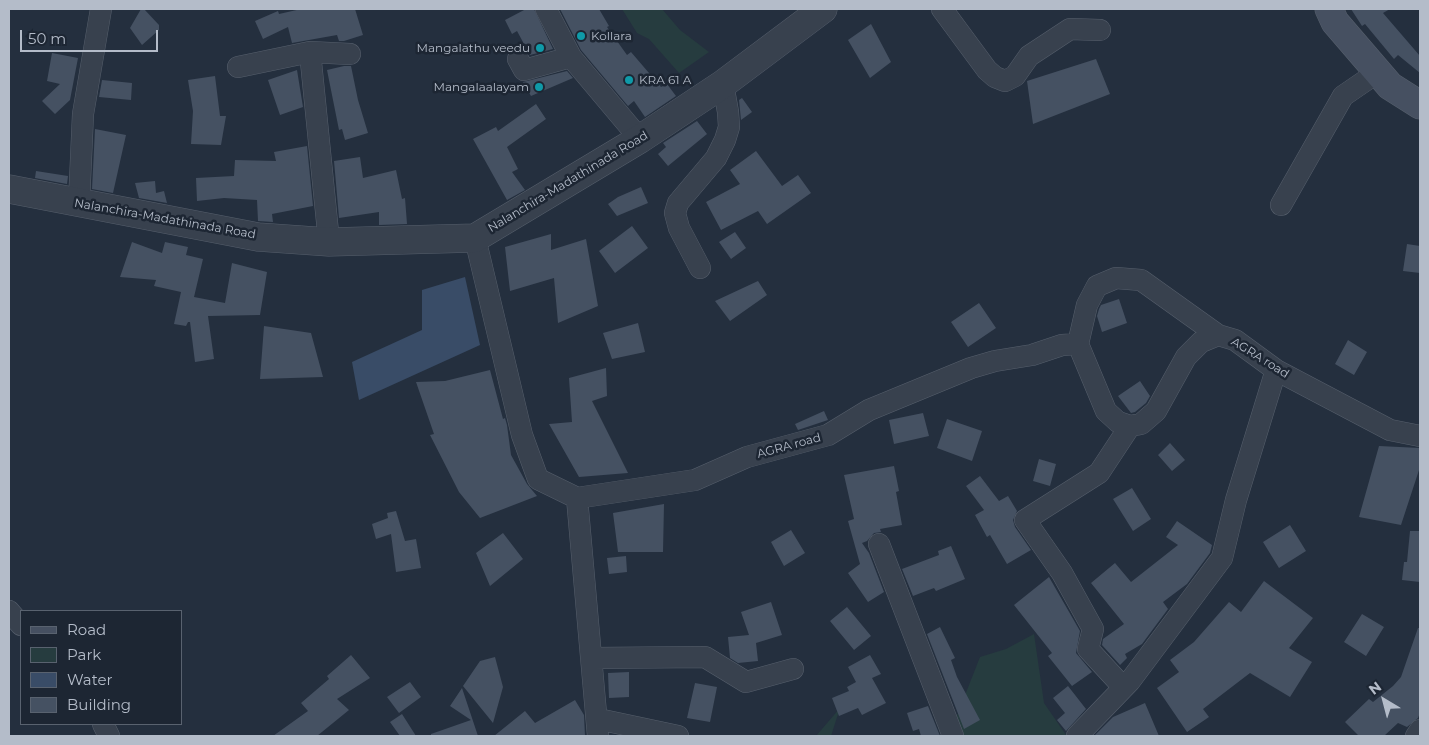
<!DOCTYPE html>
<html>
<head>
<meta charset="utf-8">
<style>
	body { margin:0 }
	#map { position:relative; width:1429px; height:745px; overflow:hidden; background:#242f3e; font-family:Montserrat,sans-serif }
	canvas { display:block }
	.frame { position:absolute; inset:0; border:10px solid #b4bcc9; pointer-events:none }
	.legend { position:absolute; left:20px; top:610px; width:162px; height:115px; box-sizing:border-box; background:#1d2633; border:1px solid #59626f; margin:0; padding:6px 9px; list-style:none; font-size:15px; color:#b4bcc9 }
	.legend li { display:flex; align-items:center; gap:10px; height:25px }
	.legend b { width:25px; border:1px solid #59626f }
	.north { position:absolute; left:1359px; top:675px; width:50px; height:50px; -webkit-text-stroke:4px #1d2633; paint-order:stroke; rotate:323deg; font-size:14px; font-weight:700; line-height:20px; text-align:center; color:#b4bcc9 }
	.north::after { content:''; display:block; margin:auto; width:18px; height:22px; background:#b4bcc9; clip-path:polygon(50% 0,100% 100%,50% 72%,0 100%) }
	.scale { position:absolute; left:20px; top:30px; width:138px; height:22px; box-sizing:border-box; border:2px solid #b4bcc9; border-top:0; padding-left:6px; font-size:15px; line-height:18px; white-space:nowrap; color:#b4bcc9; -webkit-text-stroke:4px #1d2633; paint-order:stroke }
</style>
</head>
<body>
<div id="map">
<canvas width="1429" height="745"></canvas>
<div class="frame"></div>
<ul class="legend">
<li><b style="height:6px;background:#465061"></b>Road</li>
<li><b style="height:14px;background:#263c3f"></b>Park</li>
<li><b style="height:14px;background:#394c67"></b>Water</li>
<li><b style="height:14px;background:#455162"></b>Building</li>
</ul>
<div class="north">N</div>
<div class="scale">50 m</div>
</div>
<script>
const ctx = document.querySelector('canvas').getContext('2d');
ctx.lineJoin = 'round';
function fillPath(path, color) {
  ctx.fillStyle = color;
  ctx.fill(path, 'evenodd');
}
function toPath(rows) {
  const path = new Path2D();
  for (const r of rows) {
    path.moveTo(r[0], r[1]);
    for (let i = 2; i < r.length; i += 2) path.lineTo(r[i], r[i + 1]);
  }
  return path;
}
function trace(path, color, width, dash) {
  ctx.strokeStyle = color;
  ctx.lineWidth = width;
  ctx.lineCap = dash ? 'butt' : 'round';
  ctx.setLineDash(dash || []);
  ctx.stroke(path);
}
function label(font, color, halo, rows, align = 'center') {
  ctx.font = font + ' Montserrat,sans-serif';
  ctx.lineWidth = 5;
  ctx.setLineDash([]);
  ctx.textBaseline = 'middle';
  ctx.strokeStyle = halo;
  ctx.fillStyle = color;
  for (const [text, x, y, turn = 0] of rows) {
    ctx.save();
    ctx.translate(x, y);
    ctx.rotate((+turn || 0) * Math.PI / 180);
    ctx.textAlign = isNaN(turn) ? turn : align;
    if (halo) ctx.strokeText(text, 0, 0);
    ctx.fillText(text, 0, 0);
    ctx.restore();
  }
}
fillPath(toPath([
	[622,9,662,9,680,30,709,52,679,73,649,39,637,33],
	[1034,634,1044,703,1066,735,949,736,980,657,1006,649],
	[840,708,831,736,816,736]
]), '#263c3f');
fillPath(toPath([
	[465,277,480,345,359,400,352,362,422,330,422,290]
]), '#394c67');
fillPath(toPath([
	[141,9,144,9,159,25,159,30,142,45,130,28],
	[301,9,355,9,363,35,344,41,339,41,337,35,292,43,288,27,263,39,255,21,278,11,279,14],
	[526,9,534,9,553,49,530,55,517,31,512,34,505,20],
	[560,9,599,9,609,26,607,27,627,55,631,52,661,87,667,84,676,96,645,117,634,101,628,106,581,50],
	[1351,9,1390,9,1383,13,1420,56,1420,73,1398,55,1394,59,1365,24,1362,26],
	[871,24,891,62,870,78,848,40],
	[52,53,78,58,70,100,55,114,42,101,60,84,47,81],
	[1096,59,1110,94,1033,124,1027,81],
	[344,66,351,66,358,100,368,133,345,140,342,129,339,130,327,70],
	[297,70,303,107,280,115,268,80],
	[567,71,573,78,531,96,523,82],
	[215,76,220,116,226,116,221,145,191,144,193,111,188,80],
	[102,80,132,83,131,100,99,97],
	[742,98,752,112,741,120,739,100],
	[536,104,546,119,507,147,518,169,512,172,525,190,507,200,473,139,496,127,498,131],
	[697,121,707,134,668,166,658,154,666,147,663,143],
	[95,129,126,135,113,193,92,189],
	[307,146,313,206,272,214,273,222,258,221,257,200,224,198,197,201,196,178,234,176,235,160,276,161,274,152],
	[756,151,782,186,798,175,811,193,767,224,758,211,721,230,706,202,740,184,730,170],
	[360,157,363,178,396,170,402,199,405,198,407,224,379,225,379,212,339,218,334,161],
	[36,171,68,176,67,184,35,178],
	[155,181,156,193,164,191,167,203,139,198,135,183],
	[641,187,648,203,617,216,608,204,618,197],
	[632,226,648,248,615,273,599,251],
	[735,232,746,248,731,259,719,242],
	[551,234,551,250,586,239,598,306,558,323,554,278,510,291,505,247],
	[132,242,162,253,165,242,188,247,186,255,203,259,194,297,225,303,232,263,267,272,260,315,208,316,214,359,195,362,190,322,188,322,186,326,174,324,181,292,154,286,156,280,120,277],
	[1407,244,1420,246,1420,273,1403,271],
	[758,281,767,295,730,321,715,301],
	[1119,299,1127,323,1102,332,1097,316,1099,309,1101,305],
	[979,303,996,328,968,347,951,322],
	[638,323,645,352,612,359,603,333],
	[264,326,311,333,323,377,260,379],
	[1348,340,1367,352,1354,375,1335,364],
	[606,368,607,396,592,401,628,473,579,477,549,424,572,422,569,378],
	[490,370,503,419,505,418,507,425,511,455,527,484,537,496,480,518,459,492,430,435,434,434,416,382,445,381],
	[1140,381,1150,396,1146,403,1135,412,1131,413,1118,396],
	[824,411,828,420,798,430,795,424],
	[923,413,929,436,894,444,889,420],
	[947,419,982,431,972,461,937,448],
	[1170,443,1185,460,1172,471,1158,455],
	[1379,446,1420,448,1420,467,1401,525,1359,517],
	[1039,459,1056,464,1050,486,1033,481],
	[894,466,899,491,896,492,902,525,880,529,881,532,874,533,867,541,862,543,869,553,884,592,868,602,848,573,860,564,848,521,854,519,844,475],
	[980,476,999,501,1008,496,1017,511,1013,520,1015,527,1031,550,1007,564,990,535,987,537,975,515,984,510,966,486],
	[1132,488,1151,519,1133,531,1113,499],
	[664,504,663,552,618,552,613,513],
	[396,511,405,541,416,539,421,568,396,572,391,534,376,539,372,524,388,518,387,513],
	[1177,521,1212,545,1210,553,1187,584,1163,602,1168,609,1142,644,1125,654,1127,658,1120,665,1102,645,1103,639,1124,624,1091,583,1115,563,1131,582,1178,545,1166,537],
	[1290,525,1306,551,1279,568,1263,542],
	[791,530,805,553,784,566,771,542],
	[1410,531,1420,531,1420,582,1402,580,1404,562,1407,562],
	[503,533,523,559,490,586,476,553],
	[951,546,965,579,936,591,934,588,913,596,902,569,939,555,938,551],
	[626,556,627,572,609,574,607,558],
	[1049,577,1080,631,1076,653,1092,672,1072,686,1048,656,1052,653,1014,605],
	[1264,581,1313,618,1289,648,1312,662,1290,697,1250,673,1203,709,1209,717,1187,732,1157,688,1179,672,1170,660,1194,642,1229,602,1241,612],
	[771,602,782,635,756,643,758,661,738,663,730,658,728,637,749,635,741,612],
	[847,607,871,636,854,650,830,621],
	[1362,614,1384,627,1366,656,1344,642],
	[940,627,955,658,951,660,957,677,980,720,964,729,927,634],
	[1418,628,1420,628,1420,713,1418,718,1407,727,1398,723,1384,736,1359,736,1345,722,1369,699,1373,702,1393,686,1401,677],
	[351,655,370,678,337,699,349,710,317,736,273,736,308,711,301,703,329,679,327,676],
	[870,655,881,674,872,678,886,703,862,715,858,708,839,716,832,698,849,691,847,687,856,682,848,667],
	[495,657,503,687,493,723,463,686,480,661],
	[629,672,629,697,609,698,608,673],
	[410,682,421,697,399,713,387,697],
	[695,683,717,687,710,722,687,718],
	[1068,686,1086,709,1066,731,1057,720,1065,713,1053,698],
	[462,688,478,736,431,736,431,734,471,720,450,706],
	[575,700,584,715,585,736,494,736,525,711,535,723],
	[1145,703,1159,736,1094,736,1113,717],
	[928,706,940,736,921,736,919,729,913,731,907,713],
	[402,714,416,736,400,736,390,722]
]), '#455162');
const minor = toPath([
	[546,9,571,57,640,139],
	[942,9,987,70,995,77,1005,81,1015,76,1029,56,1070,29,1100,30],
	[310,52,329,242],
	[518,59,524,70,571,57],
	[238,67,310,52,350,54],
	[79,203,83,114,101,9],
	[1281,205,1343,96,1378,72],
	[475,238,522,435,538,479,577,498,598,736],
	[700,268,679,228,675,213,678,203,716,158,725,140,729,127,728,112,723,84],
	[1218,335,1141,280,1116,278,1097,286,1087,305,1078,344,1106,411,1118,422,1130,426,1141,424,1156,411,1186,357,1201,342,1218,335,1235,340,1276,370,1390,430,1420,436],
	[577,498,695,480,747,457,828,435,869,410,971,368,995,361,1032,355,1062,345,1078,344],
	[879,544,953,736],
	[9,611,21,625],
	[592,658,705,657,746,682,793,669],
	[1123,687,1088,649,1093,629,1062,573,1025,520,1099,473,1130,426],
	[598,719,678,736],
	[103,724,109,736],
	[1077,736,1130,681,1222,558,1236,500,1276,370],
	[1416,736,1420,730]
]);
const tertiary = toPath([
	[9,189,258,237,329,242,475,238,640,139,723,84,823,9]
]);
const secondary = toPath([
	[1329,9,1335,22,1390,86,1420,105]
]);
trace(minor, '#565f6c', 22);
trace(tertiary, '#565f6c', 29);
trace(secondary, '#565f6c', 29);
trace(minor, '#38414e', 21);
trace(tertiary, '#38414e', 28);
trace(secondary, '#465061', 28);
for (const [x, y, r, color] of [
	[581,36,5,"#0f9aa8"],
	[540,48,5,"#0f9aa8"],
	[629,80,5,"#0f9aa8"],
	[539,87,5,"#0f9aa8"]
]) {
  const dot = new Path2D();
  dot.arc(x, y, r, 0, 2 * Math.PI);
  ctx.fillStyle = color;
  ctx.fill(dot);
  trace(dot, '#1d2633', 2);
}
label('12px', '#b4bcc9', '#1d2633', [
	["Kollara",591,36],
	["Mangalathu veedu",530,48,"right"],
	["KRA 61 A",639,80],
	["Mangalaalayam",529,87,"right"]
], 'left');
label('12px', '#b4bcc9', '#1d2633', [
	["Nalanchira-Madathinada Road",568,182,-31],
	["Nalanchira-Madathinada Road",165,219,10],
	["AGRA road",1260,358,32],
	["AGRA road",789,446,-15]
]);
</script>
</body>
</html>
